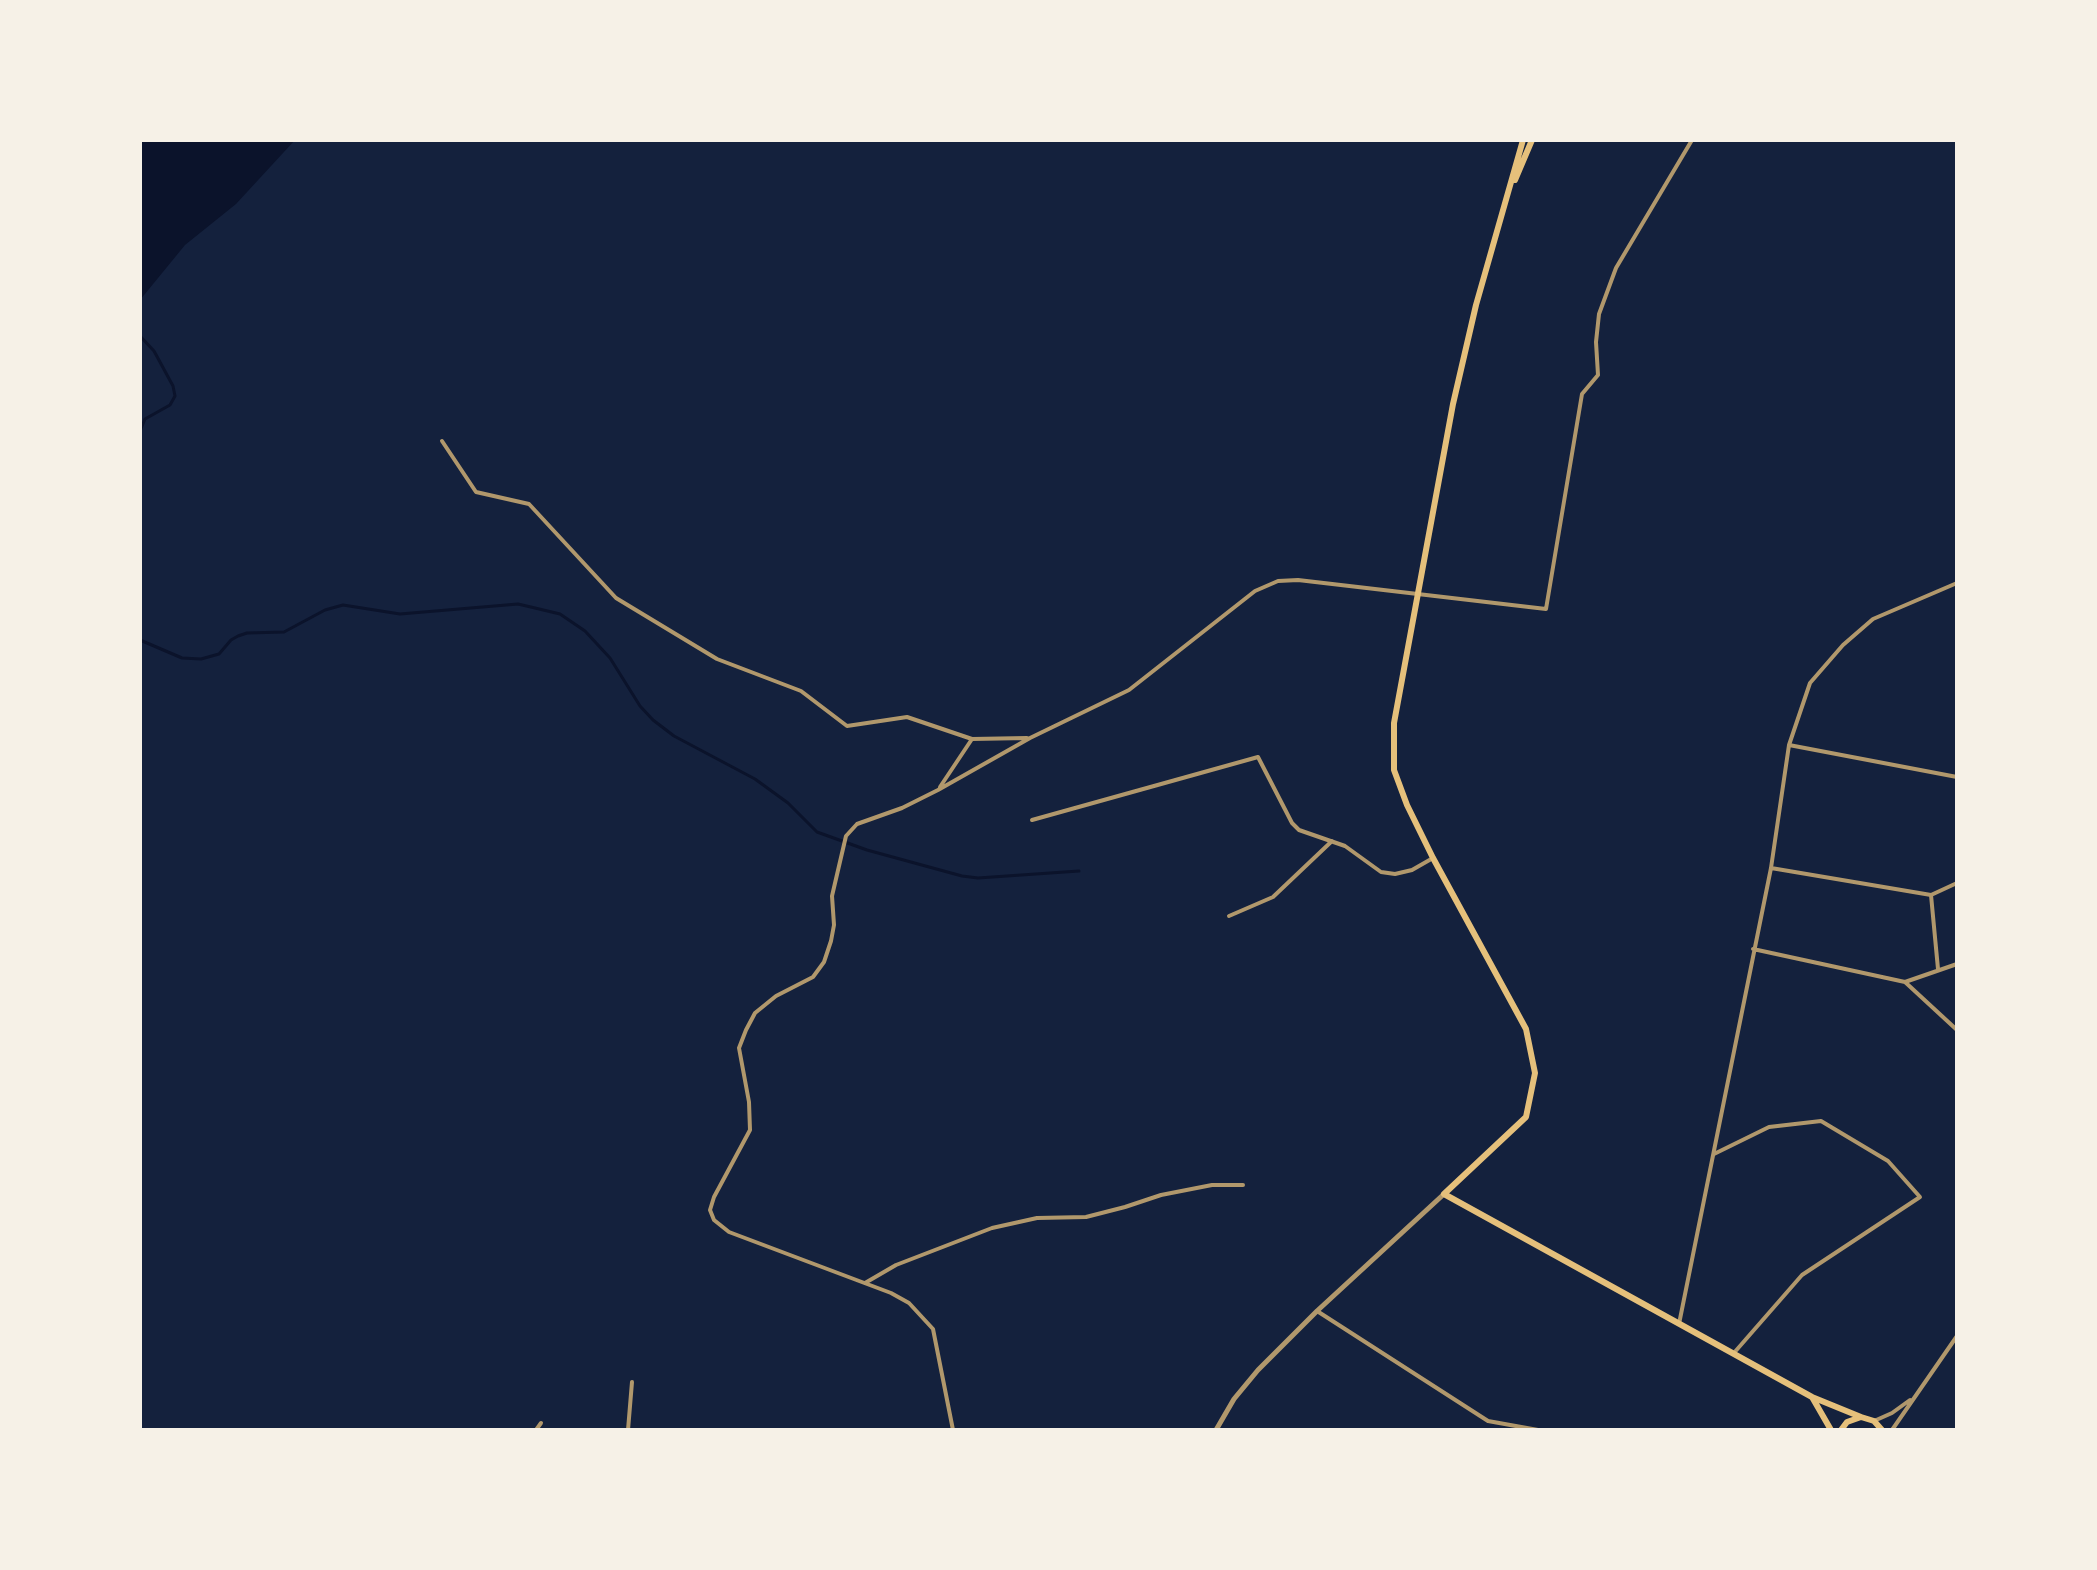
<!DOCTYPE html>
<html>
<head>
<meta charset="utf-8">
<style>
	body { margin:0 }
	#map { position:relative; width:2097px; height:1570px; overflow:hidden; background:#14213d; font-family:Roboto,sans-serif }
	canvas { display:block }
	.frame { position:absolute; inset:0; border:142px solid #f6f1e7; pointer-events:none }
</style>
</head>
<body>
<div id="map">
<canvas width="2097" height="1570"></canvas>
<div class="frame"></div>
</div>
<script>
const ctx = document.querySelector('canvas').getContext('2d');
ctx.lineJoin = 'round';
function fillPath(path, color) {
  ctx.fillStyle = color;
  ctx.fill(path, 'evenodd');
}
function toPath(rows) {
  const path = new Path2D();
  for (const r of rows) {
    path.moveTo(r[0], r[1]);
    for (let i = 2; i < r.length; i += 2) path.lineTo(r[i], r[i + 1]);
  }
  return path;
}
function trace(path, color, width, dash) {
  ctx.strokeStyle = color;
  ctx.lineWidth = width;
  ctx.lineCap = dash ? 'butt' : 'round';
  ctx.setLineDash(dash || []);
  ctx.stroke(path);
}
fillPath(toPath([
	[140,140,295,140,236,204,185,245,140,300]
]), '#0b132b');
trace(toPath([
	[140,336,154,351,173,386,175,396,170,405,145,419,140,431],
	[140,516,140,521],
	[140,640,182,658,201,659,219,654,231,640,238,636,247,633,284,632,325,610,343,605,400,614,518,604,535,608,560,614,585,631,610,658,640,706,653,720,674,736,755,779,788,803,817,832,867,850,962,876,978,878,1079,871]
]), '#0b132b', 3);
trace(toPath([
	[442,441,476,492,529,504,616,598,717,659,801,691,847,726,907,717,972,739,1027,738],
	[1789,745,1957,777],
	[940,787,972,739],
	[1032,820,1258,757,1292,823,1299,830,1345,846,1381,872,1395,874,1412,870,1433,858],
	[1771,868,1931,895,1957,883],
	[1931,895,1938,969],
	[1229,916,1273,897,1332,841],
	[1753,949,1905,982,1957,964],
	[1905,982,1957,1030],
	[1714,1154,1769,1127,1821,1121,1888,1161,1920,1197,1802,1275,1733,1354],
	[865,1283,896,1265,992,1228,1037,1218,1086,1217,1125,1207,1161,1195,1212,1185,1243,1185],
	[1317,1311,1488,1421,1538,1430],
	[1679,1324,1771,868,1789,745,1810,683,1843,645,1873,619,1957,583],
	[1874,1421,1892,1413,1910,1400],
	[536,1430,541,1423],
	[628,1430,632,1382],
	[953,1430,933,1329,909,1303,891,1293,729,1232,714,1220,710,1210,714,1197,750,1130,749,1102,739,1048,746,1030,755,1013,776,996,813,977,824,962,831,941,834,925,832,896,846,836,857,824,902,808,938,790,1030,738,1129,690,1255,591,1278,581,1298,580,1546,609,1582,394,1598,375,1596,342,1599,314,1616,268,1692,140],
	[1892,1430,1957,1336]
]), '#b1986c', 4);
trace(toPath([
	[1216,1430,1234,1399,1258,1370,1317,1311,1444,1194]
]), '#b1986c', 5);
trace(toPath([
	[1523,140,1476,305,1453,404,1394,723,1394,770,1407,805,1433,858,1526,1029,1535,1073,1526,1117,1444,1194,1812,1397,1861,1417],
	[1515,180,1532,140],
	[1812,1397,1831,1430],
	[1841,1430,1847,1422,1861,1417,1874,1421,1882,1430]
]), '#e5c07b', 6);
</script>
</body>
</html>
